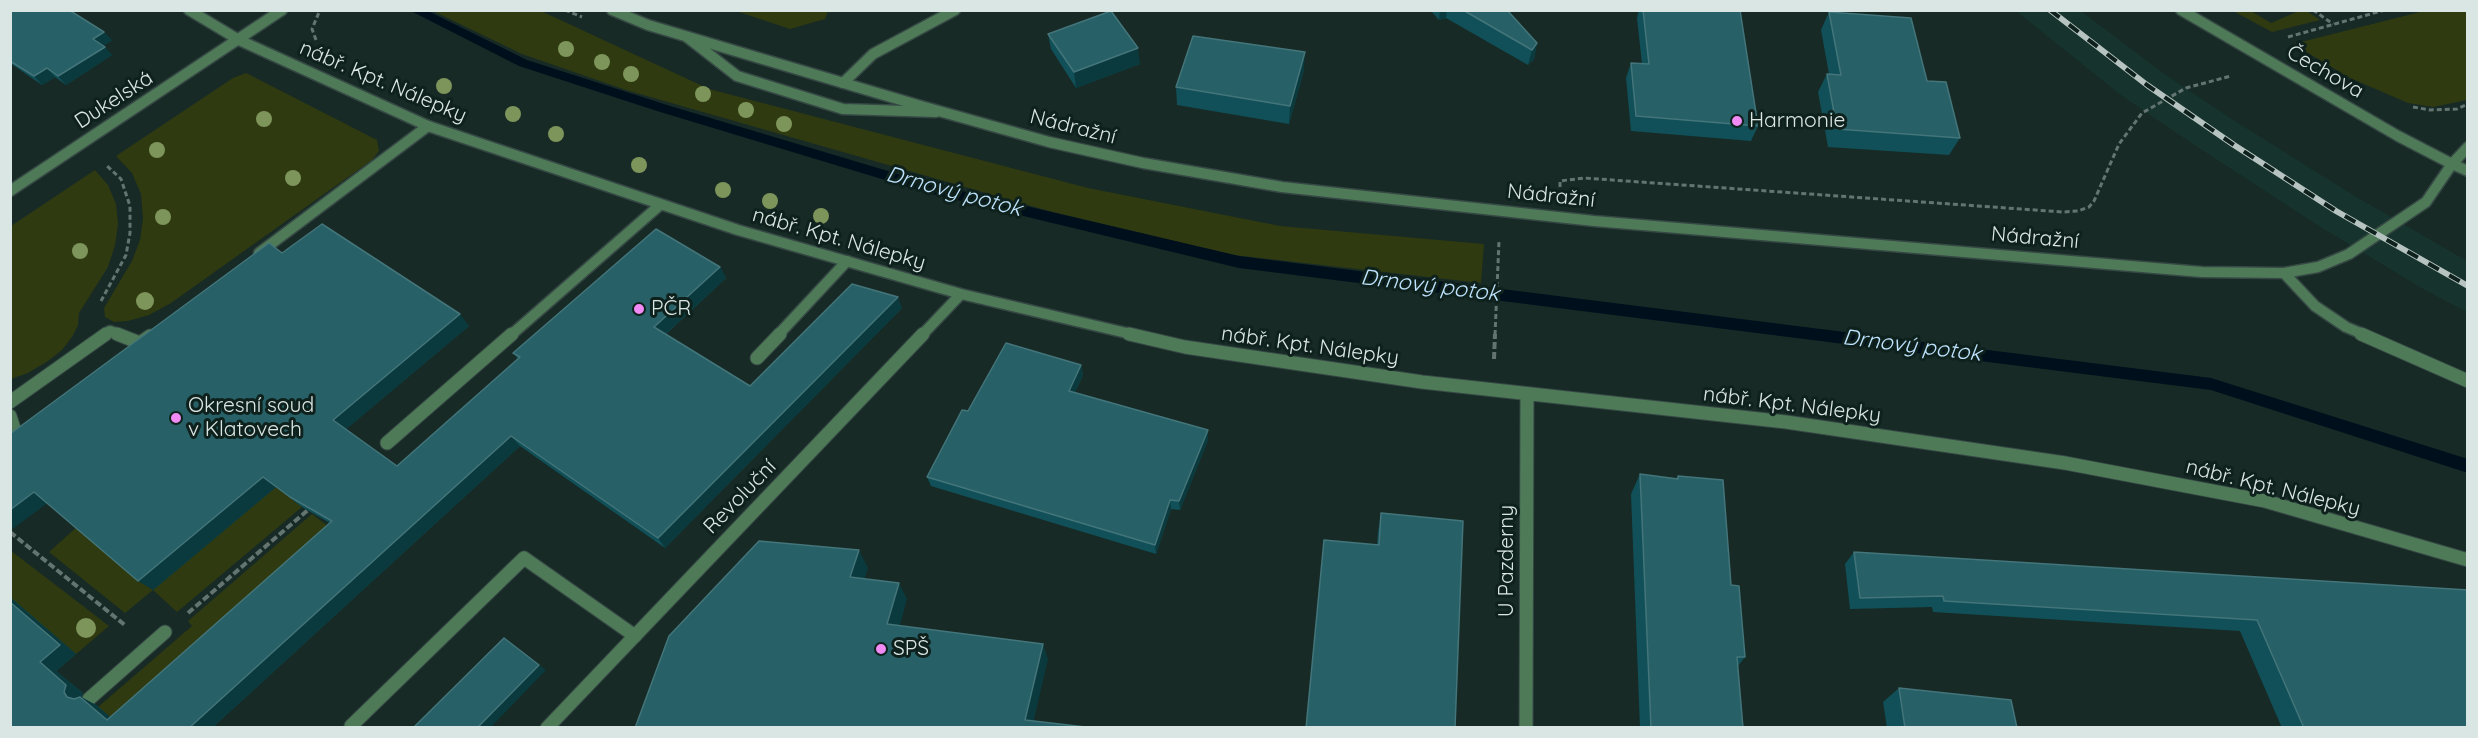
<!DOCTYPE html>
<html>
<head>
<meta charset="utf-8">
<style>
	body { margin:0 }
	#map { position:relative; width:2478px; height:738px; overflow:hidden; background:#172a26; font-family:Quicksand,sans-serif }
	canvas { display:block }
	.frame { position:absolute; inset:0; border:12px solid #dae6e3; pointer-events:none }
</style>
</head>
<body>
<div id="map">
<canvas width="2478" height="738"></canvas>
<div class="frame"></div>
</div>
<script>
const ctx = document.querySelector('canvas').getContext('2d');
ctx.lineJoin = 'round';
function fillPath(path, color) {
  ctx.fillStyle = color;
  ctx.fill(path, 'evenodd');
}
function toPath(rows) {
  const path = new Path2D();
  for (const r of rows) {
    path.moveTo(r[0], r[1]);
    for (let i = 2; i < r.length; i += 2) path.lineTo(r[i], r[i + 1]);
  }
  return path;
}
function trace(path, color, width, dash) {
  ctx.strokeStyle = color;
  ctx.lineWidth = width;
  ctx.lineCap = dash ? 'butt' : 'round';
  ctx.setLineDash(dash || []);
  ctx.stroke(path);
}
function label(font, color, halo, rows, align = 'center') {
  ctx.font = font + ' Quicksand,sans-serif';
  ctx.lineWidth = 6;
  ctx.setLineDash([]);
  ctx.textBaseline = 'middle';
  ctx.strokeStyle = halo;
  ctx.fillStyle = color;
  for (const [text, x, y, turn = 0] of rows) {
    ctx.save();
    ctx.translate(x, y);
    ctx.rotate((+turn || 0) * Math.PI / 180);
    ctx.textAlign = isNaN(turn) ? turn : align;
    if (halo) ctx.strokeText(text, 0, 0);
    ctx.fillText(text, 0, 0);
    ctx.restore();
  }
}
fillPath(toPath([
	[2016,11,2081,11,2163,73,2230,118,2353,195,2467,261,2467,312,2425,290,2319,226,2193,144,2122,96]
]), '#16332d');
fillPath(toPath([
	[2428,10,2467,11,2467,100,2433,107,2408,103,2350,78,2293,44],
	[433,11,541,11,709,89,1088,188,1280,226,1484,244,1481,283,1234,255,1049,211,626,90,522,54],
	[736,11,828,11,825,19,790,29],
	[2233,11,2251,11,2271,23,2299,11,2307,11,2320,20,2272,32],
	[246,73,377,140,379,151,372,160,171,303,149,315,128,321,114,322,105,317,104,308,132,261,140,240,143,219,141,194,132,173,116,156,233,78],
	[95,170,108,185,116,204,118,224,115,245,108,267,79,313,78,325,72,337,62,350,48,361,28,373,11,379,11,226],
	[276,487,302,507,177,612,153,590,125,613,49,552,78,526,153,590],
	[312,514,340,535,123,727,98,707,192,626,188,621],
	[10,550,109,626,76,654,46,628,11,631]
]), '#303a10');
fillPath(toPath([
	[409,10,426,10,527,60,667,105,928,183,1239,256,2211,378,2468,459,2468,473,2211,390,1239,268,928,193,657,111,519,66,409,10]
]), '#000f1c');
const serviceFar1 = toPath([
	[687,37,737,76,843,109,936,112],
	[511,335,660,205],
	[778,335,847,261]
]);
const service = toPath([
	[757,358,780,334],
	[387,443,512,334],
	[89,699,165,632],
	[351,726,524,558,635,636]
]);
const pedestrianFar1 = toPath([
	[259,253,428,126],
	[104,335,110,331,121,335]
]);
const pedestrian = toPath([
	[117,334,140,343,150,336],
	[10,402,106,334],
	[10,416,15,432,10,436]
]);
const minorFar1 = toPath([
	[189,10,239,40,428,126,738,230,961,294,1135,335],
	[2181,10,2398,136,2452,164,2468,147],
	[843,83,873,54,955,10],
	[10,191,282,10],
	[922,335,961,294]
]);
const minor = toPath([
	[1129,334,1185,347,1422,382,1786,422,2065,463,2265,501,2468,560],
	[547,728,923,334],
	[1526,728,1527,394]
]);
const tertiaryFar1 = toPath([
	[612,10,648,25,921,106,1049,142,1143,163,1282,187,1594,221,2202,272,2284,273,2318,267,2349,254,2426,202,2452,164,2468,171],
	[2284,273,2315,306,2346,327,2365,335]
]);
const tertiary = toPath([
	[2361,334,2468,381]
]);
trace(serviceFar1, '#364844', 13);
trace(service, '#364844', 15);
trace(pedestrianFar1, '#364844', 13);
trace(pedestrian, '#364844', 15);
trace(minorFar1, '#364844', 13);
trace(minor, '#364844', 15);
trace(tertiaryFar1, '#364844', 13);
trace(tertiary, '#364844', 15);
trace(toPath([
	[565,10,582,17],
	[2313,10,2333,24],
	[2288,37,2385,10],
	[316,40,312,29,320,10],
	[2413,107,2430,110,2457,109,2468,104],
	[1560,187,1560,181,1584,178,2063,212,2078,211,2089,207,2094,201,2119,144,2142,113,2186,88,2231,76],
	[101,301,126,255,130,233,130,206,121,179,106,165],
	[1495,335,1499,241]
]), '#647571', 3, [5, 3]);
trace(toPath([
	[1494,359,1495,334],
	[10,532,126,626],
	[188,613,308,510]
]), '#647571', 4, [7, 3]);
trace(serviceFar1, '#4e7a58', 10);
trace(service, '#4e7a58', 13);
trace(pedestrianFar1, '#4e7a58', 10);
trace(pedestrian, '#4e7a58', 13);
trace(minorFar1, '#4e7a58', 10);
trace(minor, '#4e7a58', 13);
trace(tertiaryFar1, '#4e7a58', 10);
trace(tertiary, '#4e7a58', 13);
const rail = toPath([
	[2050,10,2147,85,2234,145,2336,211,2468,286]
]);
trace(rail, '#b6c3c0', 6);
trace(rail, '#0e211d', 4, [12]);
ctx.fillStyle = '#7d955b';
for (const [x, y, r] of [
	[566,49,8],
	[602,62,8],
	[631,74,8],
	[444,86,8],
	[703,94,8],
	[746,110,8],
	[513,114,8],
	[264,119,8],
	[784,124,8],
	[556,134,8],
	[157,150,8],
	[639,165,8],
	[293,178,8],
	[723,190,8],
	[770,201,8],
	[821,216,8],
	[163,217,8],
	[80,251,8],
	[145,301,9],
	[86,628,10]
]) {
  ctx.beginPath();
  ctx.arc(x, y, r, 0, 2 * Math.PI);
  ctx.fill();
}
fillPath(toPath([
	[10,10,112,40,103,46,112,55,66,85,55,77,42,85,10,63],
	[1430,10,1507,10,1537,43,1534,59,1528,65,1446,18,1439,20],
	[1639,10,1740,10,1758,126,1751,141,1631,131,1626,78,1631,63,1642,64,1637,18],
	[1829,12,1927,81,1960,138,1949,155,1828,147,1818,92,1827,74,1829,74,1821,30],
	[1048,34,1140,64,1076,88,1051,49],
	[1304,70,1289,124,1177,105,1176,87],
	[282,253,469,326,346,429,397,466,518,359,513,353,720,267,726,278,666,334,750,386,902,308,665,548,520,446,212,728,10,728,10,597,76,654,56,671,83,693,81,697,96,705,110,717,330,523,302,507,276,487,153,590],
	[1081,365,1083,375,1075,392,1208,430,1208,440,1180,510,1171,509,1156,554,931,486,927,477,968,411],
	[1640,474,1676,479,1678,476,1731,585,1745,657,1738,666,1743,728,1640,728,1631,494],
	[1381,513,1455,728,1377,545,1378,532],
	[1854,552,2468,590,2468,728,2282,728,2240,631,1933,612,1932,607,1850,609,1845,564],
	[1899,688,2017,728,1887,728,1883,702]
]), '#115058');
fillPath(toPath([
	[1440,10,1447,10,1446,18,1439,20],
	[104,32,112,40,100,48,93,39],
	[1537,43,1534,59,1528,65,1532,50],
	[105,47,112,55,66,85,58,76],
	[1138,48,1140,64,1076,88,1074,72],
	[1305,52,1304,70,1289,124,1290,106],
	[47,68,55,77,42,85,34,76],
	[720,267,726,278,661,338,654,327],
	[898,297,902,308,665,548,658,538],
	[460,314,469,326,344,431,333,420],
	[1081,365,1083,375,1071,400,1069,391],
	[1208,430,1208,440,1180,510,1179,501],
	[511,436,520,446,212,728,189,728],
	[263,477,276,487,153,590,138,581],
	[34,492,49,502,10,531,10,510],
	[1170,500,1171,509,1156,554,1155,545],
	[859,550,868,568,860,594,850,577],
	[899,583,907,599,896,640,887,624],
	[10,597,76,654,56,671,83,693,81,697,96,705,123,728,107,720,83,705,67,697,40,662,10,602],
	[1043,644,1048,659,1032,728,1025,720],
	[539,665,546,670,490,728,477,728]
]), '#0a3a3d');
const building = toPath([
	[10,10,69,10,104,32,93,39,105,47,58,76,47,68,34,76,10,61,10,10],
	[1463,10,1507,10,1537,43,1532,50,1463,10],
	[1643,10,1740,10,1758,126,1636,116,1631,63,1649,64,1643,10],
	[1111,11,1138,48,1074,72,1048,34,1111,11],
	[1829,12,1911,18,1927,81,1946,82,1960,138,1837,129,1827,74,1841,75,1829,12],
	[1193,36,1305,52,1290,106,1176,87,1193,36],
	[322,224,460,314,333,420,397,466,520,357,513,353,656,229,720,267,654,327,750,386,852,284,898,297,658,538,511,436,189,728,10,728,10,602,60,645,40,662,66,685,64,692,67,697,74,699,80,697,107,720,332,521,290,497,263,477,138,581,34,492,10,510,10,434,269,243,282,253,322,224],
	[1006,343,1081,365,1069,391,1208,430,1179,501,1170,500,1155,545,927,477,962,410,968,411,1006,343],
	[1640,474,1678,479,1678,476,1723,480,1731,585,1739,586,1742,622,1745,657,1737,657,1743,728,1651,728,1640,474],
	[1381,513,1463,521,1455,728,1306,728,1324,540,1379,545,1381,513],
	[759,541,859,550,850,577,899,583,887,624,1043,644,1025,720,1094,728,635,728,669,636,759,541],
	[1854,552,2468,590,2468,728,2304,728,2257,620,1944,601,1943,596,1860,598,1854,552],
	[504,638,539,665,477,728,413,728,504,638],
	[1899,688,2011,700,2017,728,1905,728,1899,688]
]);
fillPath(building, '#276066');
trace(building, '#43757a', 1.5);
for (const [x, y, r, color] of [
	[1737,121,6,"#f18af5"],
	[639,309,6,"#f18af5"],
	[176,418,6,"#f18af5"],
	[881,649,6,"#f18af5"]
]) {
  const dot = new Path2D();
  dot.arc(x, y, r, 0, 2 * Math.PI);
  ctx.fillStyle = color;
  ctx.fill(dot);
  trace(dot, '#0e211d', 2);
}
label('21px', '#dae6e3', '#0e211d', [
	["Čechova",2325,72,30],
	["nábř. Kpt. Nálepky",383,82,23],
	["Dukelská",114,100,-33],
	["Nádražní",1073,127,14],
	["Nádražní",1551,196,6],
	["Nádražní",2035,238,5],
	["nábř. Kpt. Nálepky",839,239,16],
	["nábř. Kpt. Nálepky",1310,346,8],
	["nábř. Kpt. Nálepky",1792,405,7],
	["nábř. Kpt. Nálepky",2273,488,14],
	["Revoluční",740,497,-46],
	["U Pazderny",1507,561,-90]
]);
label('21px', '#dae6e3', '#0e211d', [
	["Harmonie",1749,121],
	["PČR",651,309],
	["Okresní soud",188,406],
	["v Klatovech",188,430],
	["SPŠ",893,649]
], 'left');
label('italic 22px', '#bfe4fe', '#0e211d', [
	["Drnový potok",954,192,15],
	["Drnový potok",1430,286,7],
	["Drnový potok",1912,346,7]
]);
</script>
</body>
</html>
